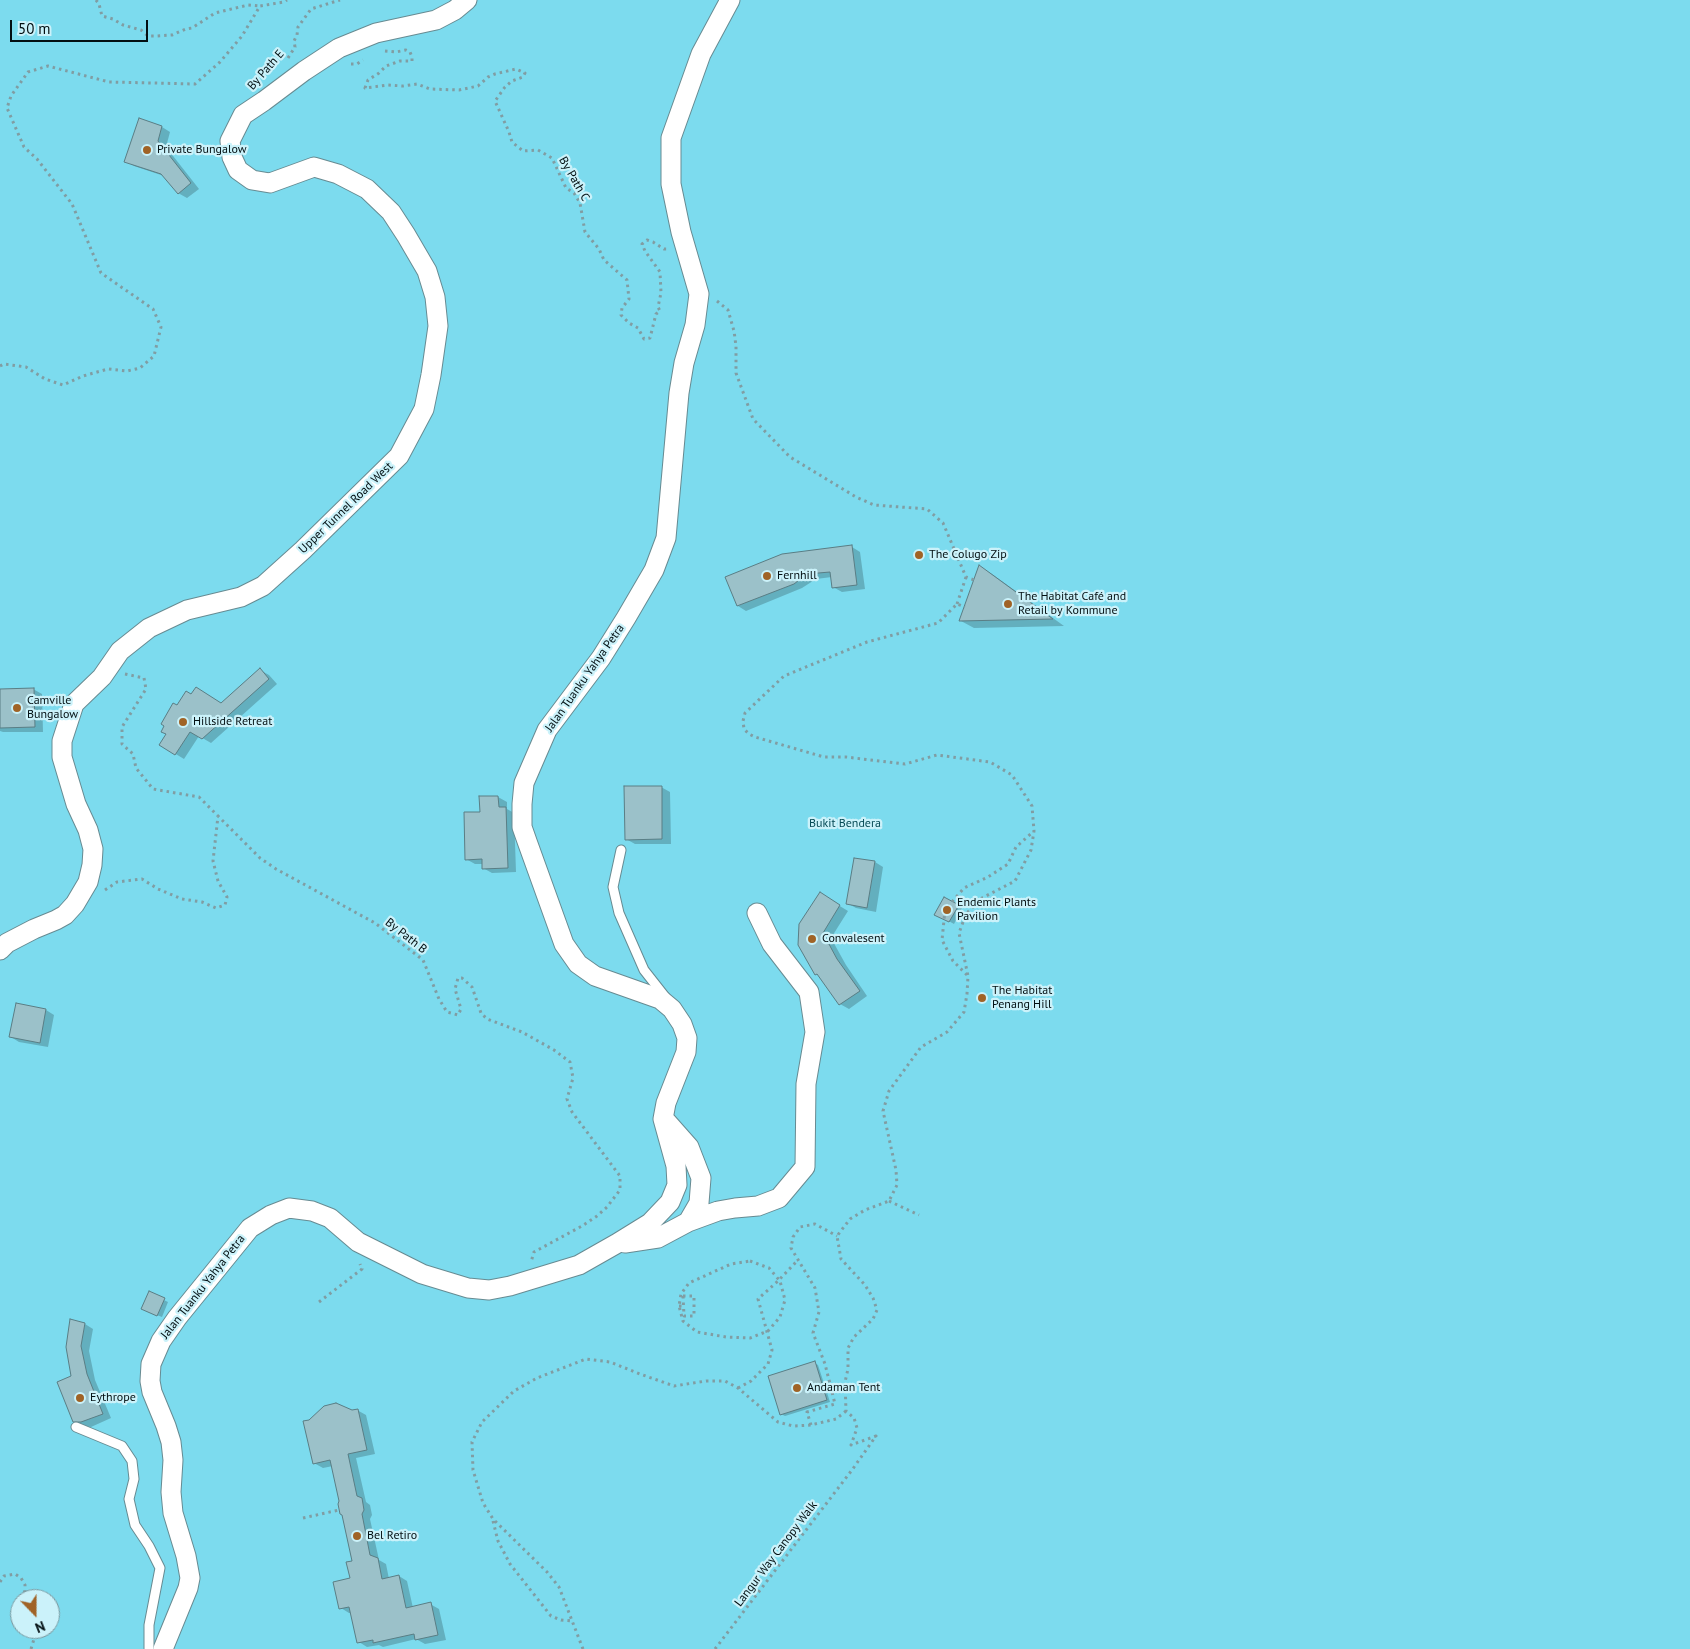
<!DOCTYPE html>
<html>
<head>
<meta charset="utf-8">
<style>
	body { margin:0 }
	#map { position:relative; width:1690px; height:1649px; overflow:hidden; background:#cbf2fa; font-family:"PT Sans",sans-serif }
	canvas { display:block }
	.north { position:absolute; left:10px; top:1589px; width:50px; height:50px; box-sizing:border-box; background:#cbf2fa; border:1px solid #7b979d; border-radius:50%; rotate:158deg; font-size:14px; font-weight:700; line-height:20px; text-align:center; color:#030f12 }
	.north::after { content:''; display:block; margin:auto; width:18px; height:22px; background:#a06326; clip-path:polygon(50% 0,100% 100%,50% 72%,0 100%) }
	.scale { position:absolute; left:10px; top:20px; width:138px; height:22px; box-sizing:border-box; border:2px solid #030f12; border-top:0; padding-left:6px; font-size:15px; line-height:18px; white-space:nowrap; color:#030f12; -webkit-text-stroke:4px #cbf2fa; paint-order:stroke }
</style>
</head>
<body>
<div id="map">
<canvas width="1690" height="1649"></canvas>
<div class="north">N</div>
<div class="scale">50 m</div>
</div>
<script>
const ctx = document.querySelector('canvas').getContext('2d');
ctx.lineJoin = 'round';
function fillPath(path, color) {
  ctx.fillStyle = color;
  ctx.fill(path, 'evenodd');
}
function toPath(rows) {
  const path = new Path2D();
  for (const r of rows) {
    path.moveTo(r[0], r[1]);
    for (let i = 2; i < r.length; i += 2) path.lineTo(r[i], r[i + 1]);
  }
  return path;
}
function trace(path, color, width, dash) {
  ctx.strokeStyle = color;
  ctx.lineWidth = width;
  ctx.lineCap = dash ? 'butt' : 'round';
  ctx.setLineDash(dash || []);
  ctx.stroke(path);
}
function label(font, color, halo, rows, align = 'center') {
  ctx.font = font + ' "PT Sans",sans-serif';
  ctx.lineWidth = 4.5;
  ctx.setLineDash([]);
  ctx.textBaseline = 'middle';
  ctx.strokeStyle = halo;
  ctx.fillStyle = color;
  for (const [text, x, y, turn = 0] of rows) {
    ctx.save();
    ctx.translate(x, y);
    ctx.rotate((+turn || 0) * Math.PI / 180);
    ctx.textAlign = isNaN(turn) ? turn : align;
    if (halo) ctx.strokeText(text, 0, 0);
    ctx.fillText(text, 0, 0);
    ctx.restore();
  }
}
fillPath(toPath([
	[0,0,1690,0,1690,1649,0,1649],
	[20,1599,50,1599,50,1629,20,1629]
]), '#7cdbee');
fillPath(toPath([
	[140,120,162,127,170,132,166,147,199,189,187,198,178,193,164,176,134,166,126,161],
	[852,547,860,552,865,589,842,592,833,587,832,577,816,579,802,588,746,611,738,606],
	[980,567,992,574,1064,626,974,628,961,621],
	[260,670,269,675,277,684,211,743,199,736,184,759,161,745,167,734,178,707,222,704],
	[33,689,42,694,43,732,3,732,0,731,0,690],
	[661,787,670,792,671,844,635,844,626,839],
	[498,797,507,802,507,809,514,813,516,872,492,873,483,868,483,864,475,864,466,859,481,813],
	[875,862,883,867,876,912,856,908,847,903],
	[820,894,848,911,831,938,846,965,867,996,849,1009,840,1004,821,977,816,974],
	[944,899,962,908,954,924,936,914],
	[17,1004,46,1010,54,1015,48,1047,19,1042,11,1037],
	[149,1293,168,1302,162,1317,146,1311],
	[85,1324,93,1329,89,1351,95,1380,111,1418,91,1427,83,1426,74,1421,73,1376],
	[814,1363,818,1365,830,1402,785,1416,781,1414],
	[357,1410,366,1415,375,1454,356,1458,366,1502,370,1505,372,1515,370,1519,379,1560,386,1564,389,1579,399,1576,407,1581,413,1608,430,1604,439,1609,446,1640,425,1644,416,1639,383,1647,379,1645,367,1647,359,1642,352,1613,349,1613,341,1608,352,1579,354,1562,333,1466,323,1468,314,1463,352,1411]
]), '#0003');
const building = toPath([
	[139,118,162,126,158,141,191,183,178,194,161,174,124,162,139,118],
	[852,545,857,585,832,588,830,572,807,574,794,584,737,606,725,577,782,554,852,545],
	[979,565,1053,619,959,621,979,565],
	[260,668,269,679,202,739,190,732,175,755,159,745,166,734,161,732,164,726,161,724,173,703,177,705,186,691,191,694,196,687,221,703,260,668],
	[34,688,35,727,0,728,0,689,34,688],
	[624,786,662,786,662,839,625,840,624,786],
	[479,796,498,796,499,807,506,807,508,868,482,869,482,859,465,860,464,812,480,812,479,796],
	[854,858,875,861,867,908,846,904,854,858],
	[820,892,840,905,823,933,837,959,860,991,839,1005,817,974,815,975,798,945,799,924,820,892],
	[944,897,959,905,949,922,934,915,944,897],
	[16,1003,46,1009,40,1043,9,1037,16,1003],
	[149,1291,165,1298,157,1316,141,1309,149,1291],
	[70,1319,85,1323,81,1346,87,1374,103,1414,81,1422,73,1422,57,1382,71,1376,66,1347,70,1319],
	[815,1361,827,1400,780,1415,768,1376,815,1361],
	[336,1403,352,1410,358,1409,367,1450,348,1454,357,1496,362,1498,364,1510,362,1514,370,1555,378,1558,382,1579,399,1575,406,1608,431,1602,438,1635,415,1640,414,1634,373,1643,373,1640,357,1643,349,1607,339,1609,333,1582,350,1578,346,1562,352,1561,342,1515,340,1514,338,1504,339,1501,330,1460,313,1464,303,1421,309,1420,324,1406,336,1403]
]);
fillPath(building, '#9bc1c9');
trace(building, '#5a7e85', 1);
const service = toPath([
	[621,850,613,887,619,913,644,970,666,998],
	[76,1427,122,1446,132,1461,134,1479,129,1499,135,1525,149,1546,160,1568,149,1625,149,1649]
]);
const minor = toPath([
	[0,950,7,943,34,929,56,920,65,915,75,904,88,882,92,865,93,849,88,830,76,804,62,757,62,741,74,704,102,677,120,651,149,628,187,610,241,597,263,586,303,550,399,456,424,409,431,375,438,326,435,297,427,271,406,235,391,212,367,189,338,174,314,167,270,183,252,180,238,170,232,157,230,141,243,115,264,101,304,71,339,48,376,33,436,20,455,10,467,0],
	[688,1222,718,1211,735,1208,758,1206,779,1198,805,1167,806,1084,815,1032,809,992,772,944,757,913],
	[625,1243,658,1238,688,1222,699,1203,701,1178,689,1147,666,1121],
	[163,1649,188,1588,190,1578,186,1556,173,1513,171,1492,173,1460,171,1442,166,1426,152,1392,150,1381,151,1364,161,1341,177,1318,250,1228,271,1215,289,1208,312,1211,330,1218,358,1242,422,1274,468,1288,489,1290,510,1286,579,1265,616,1244,650,1223,670,1202,677,1185,676,1166,663,1119,666,1103,686,1052,687,1038,682,1024,672,1009,660,999,595,976,578,964,564,944,528,844,522,827,522,804,524,783,547,730,601,658,626,618,654,570,666,538,679,393,684,363,695,325,699,294,681,232,671,184,671,138,701,54,730,0]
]);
trace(service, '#678b92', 11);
trace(minor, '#678b92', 21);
trace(toPath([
	[96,0,99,4,102,16,113,19,123,25,141,30,148,36,157,36,172,35,186,29,192,28,215,13,248,5,260,6],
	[385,51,396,52,406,50,410,52,412,57,412,61,400,61,386,66,379,73,368,80,365,88,388,85,403,86,417,84,430,89,459,90,478,86,488,77,495,74,516,69,525,73,523,77,512,81,505,87,495,101,509,132,512,142,523,151,538,150,552,158,566,188,574,193,580,203,585,232,599,249,604,260,627,280,629,299,622,308,621,315,629,323,638,328,644,339,650,338,656,314,660,311,658,307,661,293,660,272,645,251,642,244,647,240,653,242,664,249,667,249],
	[288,58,295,47,294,41,297,35,298,27,311,9,340,0],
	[351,64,357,64,363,60],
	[717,301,728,310,734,331,736,346,736,373,753,419,790,457,856,497,874,505,927,509,943,523,966,577,974,580],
	[0,366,4,364,26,367,45,379,63,385,83,376,108,369,127,371,140,368,154,356,161,327,153,309,101,273,72,204,37,159,24,147,7,108,11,96,28,72,48,66,109,82,195,84,220,62,242,36,260,6,284,2,287,0],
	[957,604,966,577],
	[125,674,144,678,146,689,122,727,122,744,133,754,136,768,153,789,199,797,218,816],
	[105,890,117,882,142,879,158,889,182,899,202,902,216,908,225,905,227,897,218,881,213,861,218,816,260,858,276,869,375,923,423,960,439,999,447,1012,458,1015,461,1009,455,989,458,978,462,978,472,987,481,1013,487,1019,522,1032,554,1050,570,1062,573,1078,567,1099,572,1112,620,1176,620,1190,607,1207,597,1216,582,1226,534,1252,531,1262],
	[967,975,953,961,942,940,945,910,964,888,988,877,1008,864,1016,847,1034,831],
	[889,1201,919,1215],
	[683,1296,694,1296,694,1316,684,1316,683,1296],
	[319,1302,362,1269,360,1264],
	[679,1306,684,1306],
	[738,1388,751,1381,768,1364,772,1350,758,1299,778,1281,797,1261],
	[811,1425,807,1412,835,1404,825,1364,813,1333,819,1312,815,1288,791,1248,793,1237,800,1227,815,1224,837,1236],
	[303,1518,339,1510],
	[493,1521,498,1541,510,1564,551,1616,561,1620,572,1621],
	[0,1582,4,1576,15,1574,21,1578,25,1585,25,1591,19,1599,20,1607],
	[31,1649,37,1629],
	[583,1649,559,1587,547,1572,493,1519,483,1503,473,1470,472,1442,482,1422,514,1391,537,1378,586,1359,610,1362,640,1374,674,1386,706,1381,725,1381,738,1388,778,1422,793,1426,811,1425,836,1419,846,1411],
	[715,1649,852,1470,876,1436,851,1445,857,1428,854,1418,846,1411,845,1382,848,1369,848,1348,854,1337,873,1319,877,1310,873,1298,865,1285,841,1259,837,1236,850,1219,865,1210,889,1201,897,1185,896,1170,883,1111,889,1091,921,1047,947,1032,964,1012,967,994,968,976,959,933,966,914,982,898,1015,881,1031,850,1034,831,1032,806,1012,775,990,762,937,755,905,764,846,757,824,757,755,737,749,734,744,729,743,721,745,713,784,676,867,642,938,623,957,604,965,607]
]), '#809da3', 3, [2.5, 4]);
trace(service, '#fff', 9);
trace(minor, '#fff', 19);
trace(toPath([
	[750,1261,769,1268,780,1281,785,1300,780,1317,768,1331,750,1338,726,1337,697,1332,683,1321,679,1306,681,1294,689,1283,731,1264,750,1261]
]), '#809da3', 3, [2.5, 4]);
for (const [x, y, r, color] of [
	[147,150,5,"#a06326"],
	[919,555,5,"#a06326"],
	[767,576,5,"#a06326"],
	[1008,604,5,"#a06326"],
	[17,708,5,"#a06326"],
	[183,722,5,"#a06326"],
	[947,910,5,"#a06326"],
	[812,939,5,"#a06326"],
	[982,998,5,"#a06326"],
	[797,1388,5,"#a06326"],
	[80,1398,5,"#a06326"],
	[357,1536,5,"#a06326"]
]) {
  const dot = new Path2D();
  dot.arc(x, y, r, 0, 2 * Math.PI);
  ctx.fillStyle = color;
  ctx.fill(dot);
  trace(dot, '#cbf2fa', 2);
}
label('12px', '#030f12', '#cbf2fa', [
	["By Path E",266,70,-49],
	["By Path C",574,179,60],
	["Upper Tunnel Road West",346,508,-44],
	["Jalan Tuanku Yahya Petra",585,678,-55],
	["By Path B",406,936,38],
	["Jalan Tuanku Yahya Petra",203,1287,-52],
	["Langur Way Canopy Walk",776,1554,-53]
]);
label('12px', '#030f12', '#cbf2fa', [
	["Private Bungalow",157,150],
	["The Colugo Zip",929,555],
	["Fernhill",777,576],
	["The Habitat Café and",1018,597],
	["Retail by Kommune",1018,611],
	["Camville",27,701],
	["Bungalow",27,715],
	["Hillside Retreat",193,722],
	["Endemic Plants",957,903],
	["Pavilion",957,917],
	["Convalesent",822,939],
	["The Habitat",992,991],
	["Penang Hill",992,1005],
	["Andaman Tent",807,1388],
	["Eythrope",90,1398],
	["Bel Retiro",367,1536]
], 'left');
label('12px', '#064a55', '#cbf2fa', [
	["Bukit Bendera",845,824]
]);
</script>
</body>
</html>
